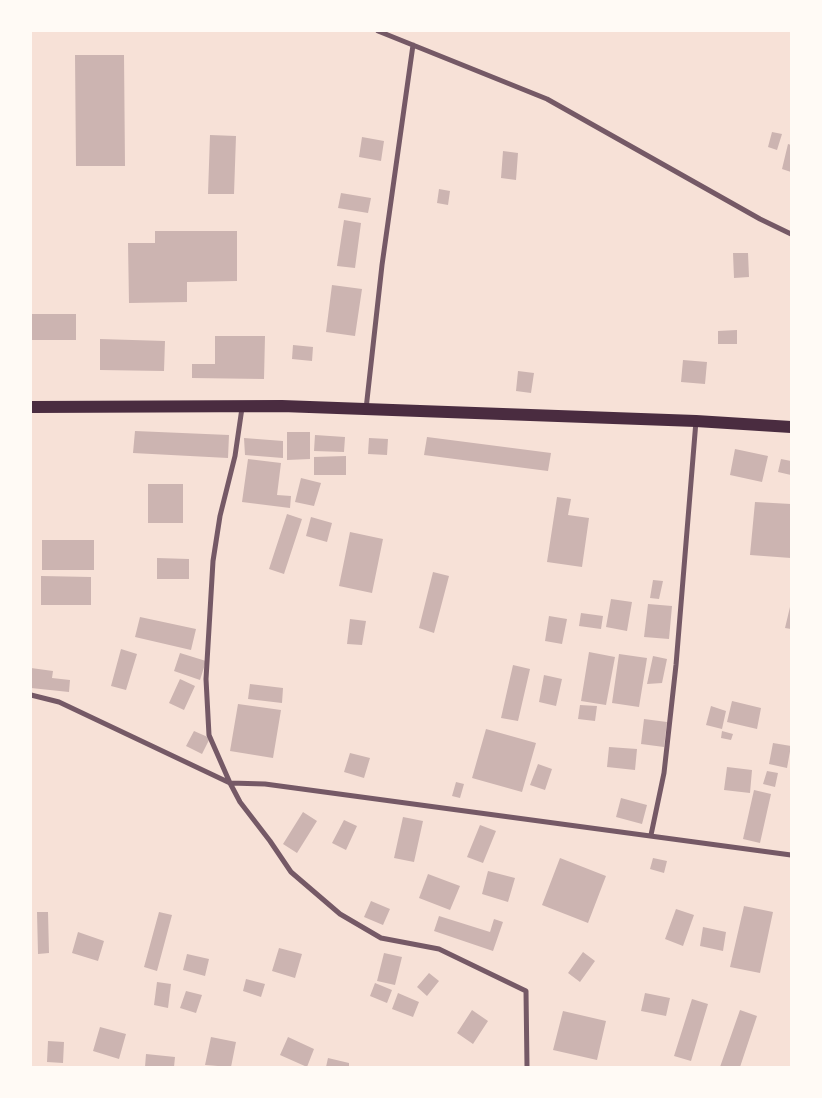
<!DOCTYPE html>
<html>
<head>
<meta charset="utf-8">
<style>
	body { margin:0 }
	#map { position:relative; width:822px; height:1098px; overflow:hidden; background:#f7e1d7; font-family:"Archivo Narrow",sans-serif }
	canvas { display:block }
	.frame { position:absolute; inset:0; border:32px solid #fffaf5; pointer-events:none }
</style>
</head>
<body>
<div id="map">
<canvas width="822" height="1098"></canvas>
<div class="frame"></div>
</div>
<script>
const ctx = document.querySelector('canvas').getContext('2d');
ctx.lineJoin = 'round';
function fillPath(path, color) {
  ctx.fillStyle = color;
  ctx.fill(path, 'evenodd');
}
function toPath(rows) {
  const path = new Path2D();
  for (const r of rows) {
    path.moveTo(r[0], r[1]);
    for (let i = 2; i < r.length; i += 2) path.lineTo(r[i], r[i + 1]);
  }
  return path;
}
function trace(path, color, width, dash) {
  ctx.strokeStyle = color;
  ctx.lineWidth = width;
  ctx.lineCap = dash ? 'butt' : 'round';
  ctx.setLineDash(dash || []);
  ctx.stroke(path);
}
fillPath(toPath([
	[75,55,124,55,125,166,76,166],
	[772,132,782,134,777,150,768,147],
	[210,135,236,136,234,194,208,194],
	[362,137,384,141,381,161,359,157],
	[788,144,791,145,791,172,782,169],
	[503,151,518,153,516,180,501,178],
	[439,189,450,191,448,205,437,203],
	[341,193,371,198,368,213,338,208],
	[344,220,361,223,355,268,337,266],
	[155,231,237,231,237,281,187,282,187,302,129,303,128,243,155,243],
	[733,253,748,253,749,277,734,278],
	[332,285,362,289,355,336,326,332],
	[31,314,76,314,76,340,31,340],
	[737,330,737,344,718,344,718,331],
	[215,336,265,336,264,379,192,378,192,364,215,364],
	[100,339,165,341,164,371,100,370],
	[293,345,313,347,312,361,292,359],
	[683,360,707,362,705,384,681,382],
	[518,371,534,373,531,393,516,391],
	[135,431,229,435,228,458,133,453],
	[287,432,310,432,310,459,287,460],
	[315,435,345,437,344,452,314,451],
	[427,437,551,453,548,471,424,455],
	[244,438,283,441,283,458,245,455],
	[369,438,388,439,387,455,368,454],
	[735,449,768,456,762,482,730,475],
	[346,456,346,475,314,475,314,457],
	[248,459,281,463,277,495,291,496,290,508,242,502],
	[781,459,791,461,791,475,778,472],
	[301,478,321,483,314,506,295,502],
	[148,484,183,484,183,523,148,523],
	[557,497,571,499,568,515,589,518,582,567,547,562],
	[755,502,791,504,791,558,750,555],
	[287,514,302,519,284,574,269,569],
	[311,517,332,523,327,542,306,536],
	[350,532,383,539,372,593,339,586],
	[42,540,94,540,94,570,42,570],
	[157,558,189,559,189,579,157,579],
	[433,572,449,576,434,633,419,628],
	[41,576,91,577,91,605,41,605],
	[653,580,663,581,659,599,650,598],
	[611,599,632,602,627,631,606,627],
	[648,604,672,606,669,639,644,637],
	[790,607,791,607,791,629,785,628],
	[581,613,603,616,601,629,579,626],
	[549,616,567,619,562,644,545,641],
	[140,617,196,629,191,650,135,637],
	[350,619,366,621,362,645,347,644],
	[121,649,137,654,126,690,111,686],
	[589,652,615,657,606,705,581,701],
	[180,653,206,661,200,680,174,671],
	[619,654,647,658,639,707,612,703],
	[653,656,667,659,662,683,647,684],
	[513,665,530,669,518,721,501,718],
	[31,668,53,671,52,678,70,680,69,692,31,688],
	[544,675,562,679,556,706,539,702],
	[180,679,195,686,184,710,169,703],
	[250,684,283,688,282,703,248,699],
	[732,701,761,708,757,729,727,722],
	[238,704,281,710,273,758,230,751],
	[580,705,597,706,595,721,578,719],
	[711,706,726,711,722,729,706,725],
	[644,719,667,722,664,747,641,744],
	[486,729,536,743,522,792,472,778],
	[194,731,210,738,202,754,186,746],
	[722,731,733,734,731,740,721,738],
	[773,743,791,746,787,768,769,764],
	[609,747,637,749,635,770,607,767],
	[350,753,370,758,364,778,344,772],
	[538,764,552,769,545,790,530,785],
	[727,767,752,770,750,793,724,790],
	[767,771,778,773,775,787,763,784],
	[456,782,464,784,460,798,452,796],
	[754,790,771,794,760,843,743,839],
	[621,798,647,805,642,824,616,817],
	[303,812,317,821,297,853,283,844],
	[403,817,423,821,414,862,394,858],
	[344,820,357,826,346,850,332,843],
	[480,825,496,831,483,863,467,857],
	[560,858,606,876,588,923,542,905],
	[653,858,667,861,664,873,650,869],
	[488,871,515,878,508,902,482,894],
	[428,874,460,886,450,910,419,898],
	[371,901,390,909,383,925,364,917],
	[744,906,773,912,760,973,730,967],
	[676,909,694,915,683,946,665,939],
	[37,912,48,912,49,953,38,954],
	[159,912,172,915,157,971,144,967],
	[439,916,490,932,494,919,503,922,493,951,434,931],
	[703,927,726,932,723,951,700,946],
	[78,932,104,941,98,961,72,953],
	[279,948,302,954,295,978,272,971],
	[583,952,595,961,580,982,568,973],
	[384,953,402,957,395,985,377,981],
	[187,954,209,959,205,976,183,970],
	[429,973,439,981,427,996,417,987],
	[246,979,265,984,261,997,243,991],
	[157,982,171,984,168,1008,154,1005],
	[375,983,392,990,387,1003,370,996],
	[186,991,202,995,196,1013,180,1008],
	[398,993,419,1002,413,1017,392,1009],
	[645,993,670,998,666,1016,641,1011],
	[692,999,708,1004,691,1061,674,1056],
	[472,1010,488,1021,473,1044,457,1033],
	[740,1010,757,1016,740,1067,720,1067],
	[563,1011,606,1021,597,1060,553,1050],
	[100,1027,126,1034,119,1059,93,1051],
	[211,1037,236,1042,231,1067,205,1065],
	[288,1037,314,1049,307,1067,280,1055],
	[48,1041,64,1042,63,1063,47,1062],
	[146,1054,175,1057,174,1067,145,1067],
	[328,1058,349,1063,349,1067,326,1067]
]), '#ccb4b1');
trace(toPath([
	[378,31,547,99,760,219,791,234],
	[242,408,235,456,220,516,213,561,206,679,209,735,230,783,240,802,270,841,291,872,340,914,381,938,439,949,526,991,527,1067],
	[366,409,382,265,413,45],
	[31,695,59,702,230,783,265,784,791,855],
	[651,835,664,773,676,665,696,421]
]), '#755966', 5);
trace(toPath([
	[31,407,282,406,696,421,791,427]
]), '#4a2c40', 12);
</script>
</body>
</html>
